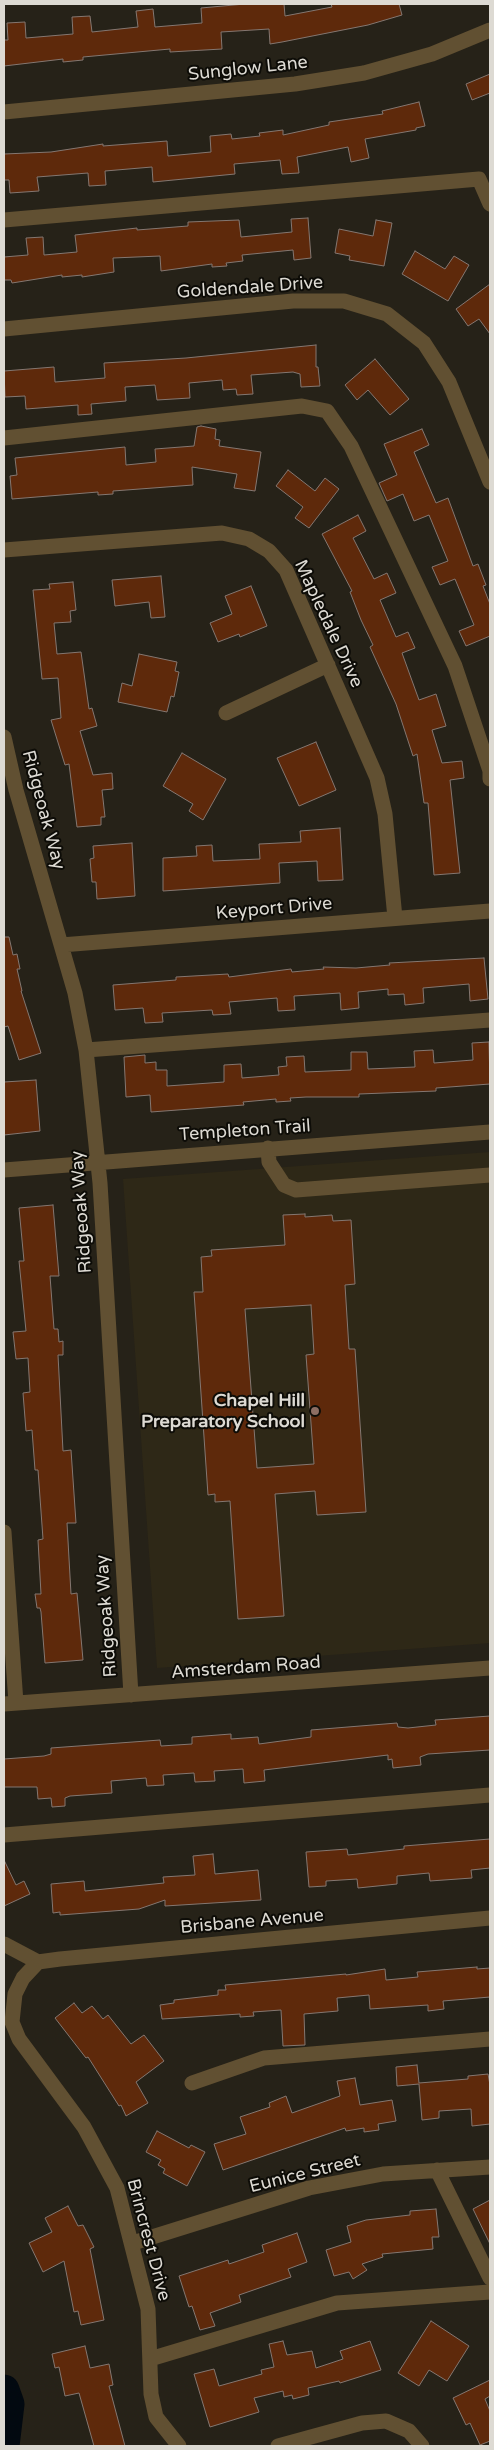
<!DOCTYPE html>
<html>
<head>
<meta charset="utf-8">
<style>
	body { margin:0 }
	#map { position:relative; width:494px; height:2450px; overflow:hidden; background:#262218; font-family:"Varela Round",sans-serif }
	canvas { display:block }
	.frame { position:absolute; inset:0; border:5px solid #dddad3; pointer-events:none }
</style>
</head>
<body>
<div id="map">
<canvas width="494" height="2450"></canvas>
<div class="frame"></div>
</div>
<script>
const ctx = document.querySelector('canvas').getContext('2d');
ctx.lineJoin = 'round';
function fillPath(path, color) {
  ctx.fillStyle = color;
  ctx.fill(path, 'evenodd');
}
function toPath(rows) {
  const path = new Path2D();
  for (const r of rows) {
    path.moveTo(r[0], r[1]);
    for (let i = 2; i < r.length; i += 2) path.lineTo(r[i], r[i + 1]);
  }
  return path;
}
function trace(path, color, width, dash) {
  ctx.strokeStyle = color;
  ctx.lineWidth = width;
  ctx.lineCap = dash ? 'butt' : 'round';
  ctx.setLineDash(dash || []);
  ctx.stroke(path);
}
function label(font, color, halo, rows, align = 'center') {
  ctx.font = font + ' "Varela Round",sans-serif';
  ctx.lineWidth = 4;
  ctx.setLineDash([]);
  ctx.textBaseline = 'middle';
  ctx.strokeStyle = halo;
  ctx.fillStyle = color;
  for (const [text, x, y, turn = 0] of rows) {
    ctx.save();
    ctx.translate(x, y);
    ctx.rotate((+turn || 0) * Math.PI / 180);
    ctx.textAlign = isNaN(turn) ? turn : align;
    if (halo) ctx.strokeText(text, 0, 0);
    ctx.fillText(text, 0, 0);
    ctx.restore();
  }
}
fillPath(toPath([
	[490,1152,490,1643,157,1668,123,1179]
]), '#2e2817');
trace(toPath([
	[4,2390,9,2404,4,2446]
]), '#020910', 31);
const building = toPath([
	[245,4,284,4,285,16,332,7,331,4,399,4,402,15,368,25,282,42,270,44,269,29,221,32,222,49,170,52,170,49,83,57,83,60,63,62,63,59,4,66,4,40,8,40,7,23,25,22,26,38,73,34,72,17,90,16,92,32,138,27,136,11,153,9,155,27,202,23,201,8,245,4],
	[490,74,490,93,472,100,466,84,490,74],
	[419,102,425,126,416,128,416,130,365,139,369,158,351,162,348,147,297,157,299,173,282,174,280,160,234,164,235,174,153,182,152,167,105,171,106,185,89,186,88,173,37,177,39,191,10,193,9,180,4,180,4,154,51,152,103,144,103,146,167,141,168,156,211,152,210,136,231,134,232,139,260,136,259,133,283,130,283,135,329,125,329,122,383,114,382,111,419,102],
	[308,218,311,258,294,260,293,250,242,255,243,261,226,263,227,266,212,267,212,264,161,271,160,256,113,258,114,272,82,277,82,275,62,277,62,275,12,283,11,280,4,280,4,257,28,255,26,238,43,237,44,255,77,252,75,235,137,228,137,230,188,226,188,222,239,220,241,237,292,232,291,219,308,218],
	[376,220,392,223,384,266,349,260,350,256,335,253,339,229,373,236,376,220],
	[415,251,445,269,454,256,469,265,448,301,402,274,415,251],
	[490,284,490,334,479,319,468,326,456,309,490,284],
	[316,345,316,367,318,367,320,386,301,387,300,374,293,372,251,375,253,394,237,395,236,389,223,390,222,380,189,383,190,398,157,400,155,385,125,387,126,401,91,404,92,414,78,415,78,405,26,409,25,396,5,397,4,371,54,367,55,382,105,378,104,363,186,358,316,345],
	[375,359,409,399,390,415,368,390,357,400,345,385,375,359],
	[201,426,216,429,215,439,220,440,219,446,261,452,255,491,234,488,237,474,192,467,193,485,113,491,113,494,98,495,98,492,12,499,10,476,17,475,15,458,125,447,126,465,156,462,155,449,194,446,197,427,201,426],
	[422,429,429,445,414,452,436,503,448,498,473,566,478,564,486,585,483,586,490,604,490,636,466,646,459,631,474,625,455,579,440,585,432,567,448,561,429,515,414,521,403,494,387,501,379,483,397,475,384,444,422,429],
	[288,470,315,491,325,478,339,489,309,528,295,518,303,507,276,486,288,470],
	[358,515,366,531,353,538,374,579,387,573,396,593,380,600,396,637,408,632,415,648,402,653,419,700,436,694,446,726,432,730,442,763,462,761,464,778,450,780,460,873,434,875,428,803,424,803,417,754,413,756,396,704,370,647,373,645,361,620,350,592,352,591,322,534,358,515],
	[161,576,165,617,151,618,149,602,115,606,112,580,161,576],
	[73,582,76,610,70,611,71,622,54,623,57,654,81,652,89,709,92,708,97,726,80,731,93,775,112,773,113,789,102,790,105,817,101,817,101,825,77,827,69,764,65,765,51,720,61,718,58,678,42,679,33,590,50,589,49,584,73,582],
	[251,586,267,626,240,637,239,634,218,642,210,623,232,614,225,596,251,586],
	[139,654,177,662,175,671,179,672,174,697,171,696,167,712,118,702,122,683,132,686,139,654],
	[316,742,336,790,299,806,277,758,316,742],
	[182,753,226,779,203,820,189,811,193,804,163,786,182,753],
	[340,828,343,880,318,881,317,861,279,863,280,883,163,891,163,858,197,856,196,846,212,845,213,861,260,859,259,844,301,842,300,831,340,828],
	[132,843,135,896,97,899,96,882,92,882,90,859,94,858,93,846,132,843],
	[4,937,9,937,13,955,17,954,20,969,17,969,22,991,21,991,41,1053,19,1060,8,1026,4,1027,4,937],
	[484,958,488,999,470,1001,469,984,423,988,424,1003,405,1005,404,994,388,995,388,989,358,992,359,1008,341,1010,340,993,294,996,295,1010,278,1011,277,998,229,1002,231,1014,213,1015,212,1010,162,1013,163,1022,145,1023,143,1008,115,1010,113,985,176,980,176,977,228,974,229,977,291,969,292,972,324,969,323,967,356,968,390,965,389,963,484,958],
	[489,1042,490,1084,436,1088,436,1091,359,1094,359,1097,306,1097,290,1098,291,1101,276,1102,276,1099,243,1102,244,1105,151,1112,150,1095,126,1097,124,1057,145,1055,145,1063,156,1062,156,1070,167,1070,167,1086,224,1082,224,1065,241,1064,242,1078,279,1075,278,1067,287,1066,286,1057,304,1056,305,1072,351,1070,351,1052,367,1052,368,1069,415,1067,414,1051,433,1050,434,1063,473,1060,472,1043,489,1042],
	[36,1080,40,1131,4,1135,4,1082,36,1080],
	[53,1205,59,1276,50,1276,54,1329,58,1329,59,1342,63,1341,63,1355,58,1355,63,1451,71,1450,76,1523,67,1523,71,1594,77,1593,83,1660,45,1663,41,1612,40,1608,37,1608,35,1594,41,1594,38,1540,43,1539,38,1470,35,1470,32,1430,26,1431,23,1393,30,1392,28,1358,16,1359,13,1332,26,1331,19,1261,24,1261,19,1208,53,1205],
	[305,1214,305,1217,332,1215,333,1221,351,1220,355,1284,345,1285,349,1349,355,1349,366,1512,317,1515,315,1491,275,1494,284,1616,238,1619,230,1501,215,1502,215,1494,208,1495,194,1292,203,1292,201,1257,212,1256,211,1250,285,1245,283,1215,305,1214],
	[311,1305,314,1354,306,1355,314,1464,257,1468,245,1309,311,1305],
	[490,1716,490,1750,428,1754,420,1757,421,1765,393,1768,392,1759,388,1760,388,1755,264,1770,265,1781,244,1783,243,1769,214,1771,215,1781,195,1782,194,1773,163,1775,164,1785,147,1786,146,1778,111,1781,112,1793,70,1796,65,1798,65,1806,52,1807,51,1798,38,1799,37,1787,4,1787,4,1759,44,1756,51,1754,51,1748,160,1740,161,1746,192,1744,192,1737,231,1734,231,1739,258,1737,259,1744,311,1737,311,1730,397,1723,398,1727,408,1728,436,1725,435,1720,490,1716],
	[490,1839,490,1868,471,1870,472,1878,430,1881,429,1873,397,1876,397,1884,358,1888,357,1879,326,1881,326,1886,309,1887,306,1852,347,1849,348,1855,404,1849,404,1846,490,1839],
	[213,1854,215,1874,258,1870,261,1900,165,1906,165,1900,139,1909,60,1915,60,1912,53,1913,51,1884,84,1881,85,1891,164,1883,163,1877,195,1875,193,1856,213,1854],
	[4,1860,16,1885,24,1881,30,1894,4,1906,4,1860],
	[477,1967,477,1969,490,1968,490,1997,443,2001,444,2009,428,2011,428,2005,370,2009,369,1995,337,1998,338,2011,304,2014,305,2045,283,2046,281,2010,253,2012,254,2016,240,2017,240,2014,162,2019,160,2005,174,2003,174,2000,218,1995,218,1990,226,1990,225,1985,346,1974,346,1975,385,1969,386,1980,418,1977,417,1972,477,1967],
	[74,2003,82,2013,92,2006,103,2019,108,2015,131,2044,144,2035,164,2061,136,2082,148,2103,126,2116,121,2105,119,2106,88,2057,86,2058,55,2018,74,2003],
	[417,2065,419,2083,468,2079,468,2076,488,2074,490,2085,490,2124,472,2126,471,2109,439,2111,439,2118,422,2120,419,2084,397,2086,396,2067,417,2065],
	[355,2078,360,2105,392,2100,396,2121,378,2124,379,2130,364,2132,364,2128,346,2131,345,2128,223,2170,214,2144,246,2134,240,2117,270,2107,269,2103,286,2096,292,2113,340,2096,337,2081,355,2078],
	[157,2131,189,2148,191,2145,205,2152,187,2186,163,2173,165,2169,158,2165,161,2160,146,2152,157,2131],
	[490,2200,490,2244,473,2209,490,2200],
	[68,2206,78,2226,83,2225,94,2247,90,2249,104,2320,81,2325,78,2311,74,2312,64,2261,43,2272,29,2243,52,2232,45,2218,68,2206],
	[436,2209,439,2237,432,2237,433,2249,382,2254,383,2257,362,2264,367,2270,353,2279,349,2272,334,2276,326,2250,351,2242,347,2226,366,2220,410,2215,410,2211,436,2209],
	[297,2233,307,2262,288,2269,291,2277,239,2295,241,2302,210,2313,215,2326,200,2330,192,2306,189,2307,179,2276,228,2260,229,2264,264,2252,262,2245,297,2233],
	[431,2321,469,2346,447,2381,429,2370,419,2386,398,2373,431,2321],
	[283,2341,287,2355,312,2351,316,2368,343,2359,340,2351,370,2341,381,2370,340,2383,339,2381,308,2388,309,2395,293,2399,292,2395,284,2397,283,2391,254,2398,259,2412,210,2427,194,2374,214,2369,219,2386,262,2374,261,2370,274,2367,269,2344,283,2341],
	[85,2346,90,2368,109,2364,113,2385,109,2386,125,2446,94,2446,79,2393,65,2396,59,2367,55,2368,52,2354,85,2346],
	[490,2380,490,2396,485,2399,490,2411,490,2441,480,2445,470,2423,466,2425,453,2398,490,2380]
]);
fillPath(building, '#5e290b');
trace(building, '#847771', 1);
trace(toPath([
	[4,112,295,84,364,73,432,54,490,30],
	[4,220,479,179,490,204],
	[4,329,293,301,344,301,387,314,424,343,449,382,490,482],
	[4,438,302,406,327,411,351,446,455,666,490,771,490,779],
	[4,550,222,533,249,539,269,551,286,570,377,778,385,814,395,918],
	[226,713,328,665],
	[4,737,16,790,75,993,86,1050,100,1183,131,1695],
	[61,945,490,911],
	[86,1050,490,1020],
	[268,1148,269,1162,284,1185,296,1190,490,1175],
	[4,1170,490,1132],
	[4,1532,16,1703],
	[4,1704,490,1668],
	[4,1835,490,1795],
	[4,1944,38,1962],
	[192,2083,264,2058,490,2039],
	[437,2170,490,2278],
	[133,2243,309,2188,383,2174,490,2167],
	[150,2359,337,2303,490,2292],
	[179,2446,156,2417,151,2394,148,2309,117,2188,84,2127,19,2039,12,2022,15,1994,23,1978,38,1962,60,1959,490,1918],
	[278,2446,362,2423,386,2421,409,2431,422,2446]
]), '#615032', 15);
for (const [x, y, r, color] of [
	[315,1411,5,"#8d6e63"]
]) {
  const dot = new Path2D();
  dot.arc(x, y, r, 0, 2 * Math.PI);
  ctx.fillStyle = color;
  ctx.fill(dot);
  trace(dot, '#0d0c07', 2);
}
label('18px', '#dddad3', '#0d0c07', [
	["Sunglow Lane",248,69,-6],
	["Goldendale Drive",250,288,-4],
	["Mapledale Drive",328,624,65],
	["Ridgeoak Way",43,810,75],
	["Keyport Drive",274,909,-5],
	["Templeton Trail",245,1131,-4],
	["Ridgeoak Way",82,1212,-94],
	["Ridgeoak Way",107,1616,-94],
	["Amsterdam Road",246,1668,-4],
	["Brisbane Avenue",252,1922,-5],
	["Eunice Street",305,2174,-14],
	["Brincrest Drive",148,2240,75]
]);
label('bold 18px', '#dddad3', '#0d0c07', [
	["Chapel Hill",305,1401],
	["Preparatory School",305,1422]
], 'right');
</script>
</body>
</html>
